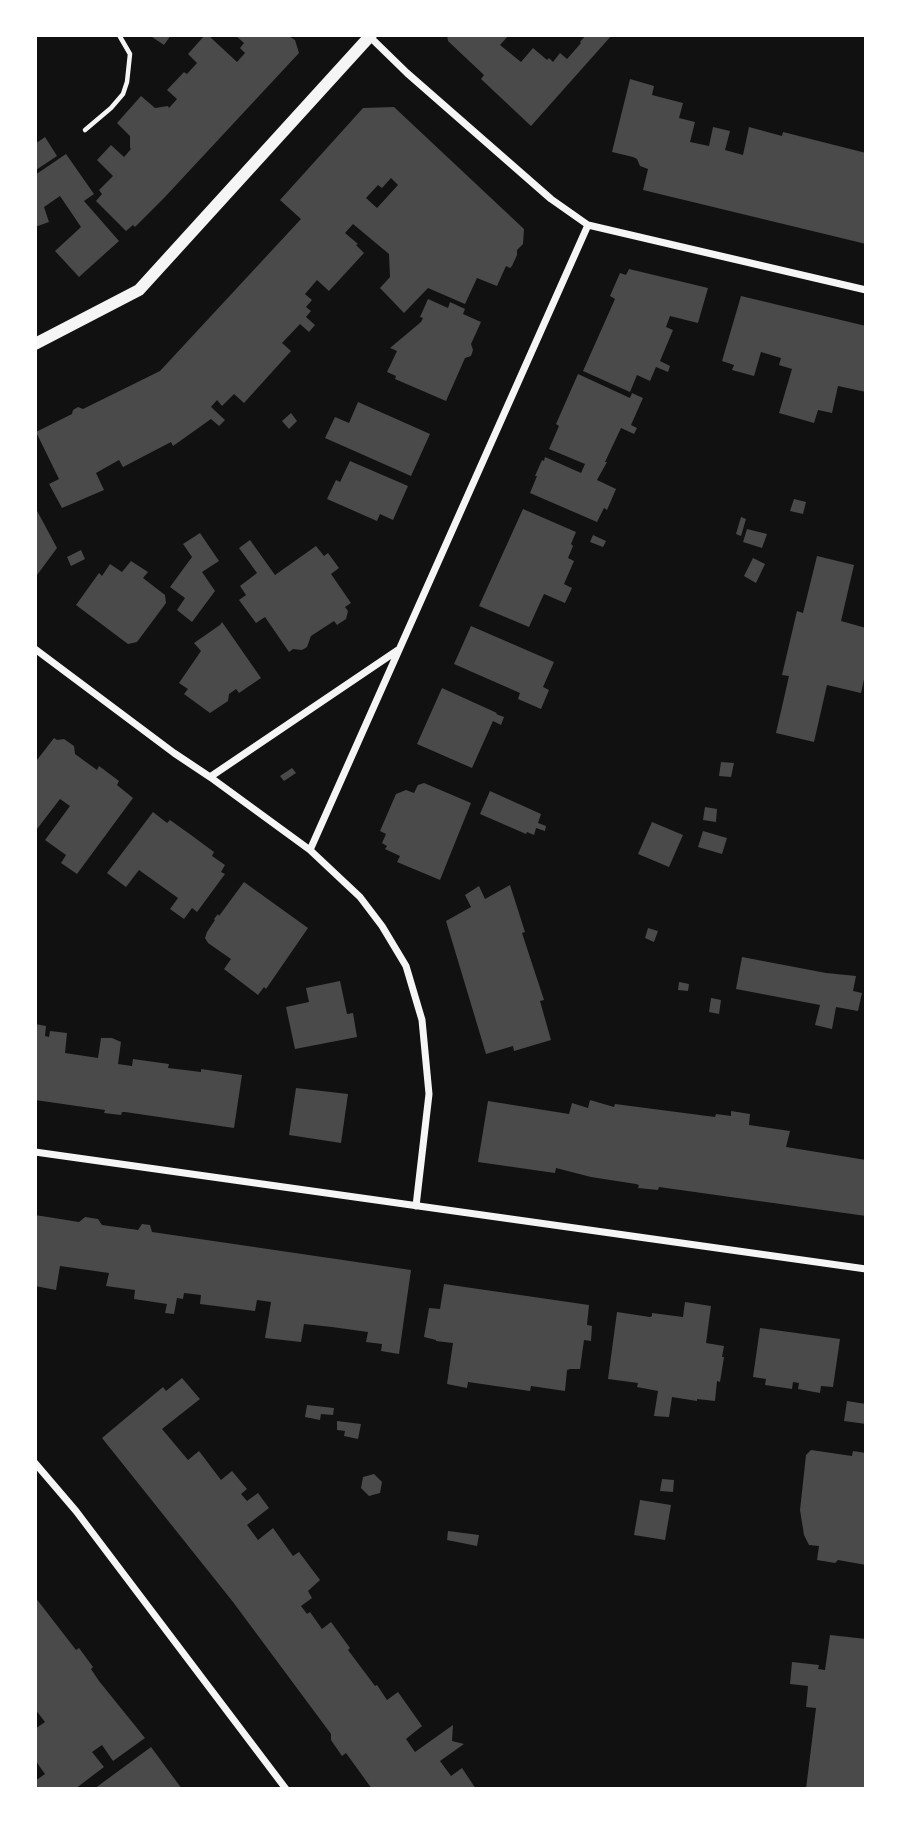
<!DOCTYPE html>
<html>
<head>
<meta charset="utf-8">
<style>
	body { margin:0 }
	#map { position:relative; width:901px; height:1824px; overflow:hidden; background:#111; font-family:"Roboto Condensed",sans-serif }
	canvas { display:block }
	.frame { position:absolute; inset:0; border:37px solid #fff; pointer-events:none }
</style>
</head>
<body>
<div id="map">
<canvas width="901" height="1824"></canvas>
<div class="frame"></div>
</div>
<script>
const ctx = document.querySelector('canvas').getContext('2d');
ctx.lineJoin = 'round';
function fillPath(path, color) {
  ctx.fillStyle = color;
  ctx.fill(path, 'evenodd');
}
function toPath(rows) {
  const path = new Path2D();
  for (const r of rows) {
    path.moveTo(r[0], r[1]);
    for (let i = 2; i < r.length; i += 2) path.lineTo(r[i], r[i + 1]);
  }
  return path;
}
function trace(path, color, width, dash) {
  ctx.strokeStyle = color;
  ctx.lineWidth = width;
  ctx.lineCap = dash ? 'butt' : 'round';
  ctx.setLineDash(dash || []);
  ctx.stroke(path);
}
fillPath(toPath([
	[149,35,171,35,164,45],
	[205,35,208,35,237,62,245,53,240,48,244,43,235,35,287,35,295,40,299,53,164,198,135,227,133,225,126,231,96,201,102,194,99,190,113,176,97,160,111,145,124,157,131,149,130,148,130,136,117,123,141,96,155,108,168,106,169,108,177,99,167,90,184,72,187,74,197,63,188,54],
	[447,35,509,35,500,45,521,62,533,48,547,60,549,58,553,62,560,53,567,59,581,43,580,42,586,35,612,35,531,126,481,79,484,75,448,41],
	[630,79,654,86,652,95,683,103,679,118,695,122,690,142,709,146,713,127,730,131,725,150,743,155,749,127,782,136,783,132,866,153,866,244,643,190,648,169,640,166,637,159,633,157,612,152],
	[394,107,524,229,523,244,517,250,517,255,512,266,510,268,506,266,497,286,477,278,465,304,428,288,404,313,380,288,390,277,389,254,353,224,345,233,358,244,356,245,364,253,329,291,317,280,305,294,312,300,306,307,311,311,306,317,315,325,309,332,300,324,282,343,291,351,244,403,234,394,222,406,217,400,211,407,225,420,219,426,211,419,173,446,171,442,123,467,119,460,96,473,104,490,62,508,49,484,59,479,36,432,72,414,73,410,78,407,83,409,160,371,301,219,280,200,363,108],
	[391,178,398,185,377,208,366,198,378,185,382,188],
	[45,137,57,156,36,170,35,144],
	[66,154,94,194,84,201,119,241,79,277,55,251,81,227,60,196,44,207,49,222,35,227,35,175],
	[629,269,708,288,698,323,670,316,666,327,673,330,660,361,670,366,668,372,656,367,650,381,637,375,630,392,583,371,615,299,610,296,620,273,626,275],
	[741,296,866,326,866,392,838,386,832,413,818,410,814,423,779,413,792,369,779,365,781,358,761,352,754,376,732,370,734,365,722,361],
	[428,299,448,308,450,302,465,309,463,314,481,322,471,344,473,350,471,356,465,358,446,401,395,379,396,376,387,372,397,351,390,348,421,322,423,318,420,317],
	[578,374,630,398,632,393,643,398,631,425,637,428,634,434,621,428,605,462,607,462,597,480,616,489,607,510,604,508,597,522,530,493,537,476,535,476,542,460,544,461,545,457,581,473,585,464,549,449,559,426,556,424],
	[358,402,430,434,411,476,325,438,335,417,349,423],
	[291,413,297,421,289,429,282,421],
	[350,461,408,486,393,520,380,514,377,521,327,499,336,480,340,482],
	[794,499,806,502,803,514,790,511],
	[35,507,57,548,37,575,35,573],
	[523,509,576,532,571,544,573,546,568,558,574,561,564,584,572,588,565,603,544,594,529,627,479,606],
	[741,517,746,519,741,536,736,534],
	[747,529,767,534,762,548,743,542],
	[200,533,219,561,202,572,215,591,192,622,177,610,185,598,170,587,192,557,183,544],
	[593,535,606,541,603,547,590,542],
	[250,540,275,575,316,546,324,556,328,553,339,568,331,574,351,603,345,607,348,611,346,619,337,625,334,621,311,636,307,647,302,650,293,649,289,652,265,617,256,623,239,600,246,595,240,586,257,573,239,548],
	[81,550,85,559,71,566,67,557],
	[817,556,854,565,841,621,866,628,866,670,861,693,827,685,814,742,776,733,789,676,782,675,797,611,803,613],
	[753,558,765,564,756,583,744,576],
	[131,561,148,572,143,578,165,595,166,603,137,642,128,644,76,605,99,573,102,576,110,564,122,572],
	[222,622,261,678,239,693,236,689,229,694,228,701,210,713,184,694,188,689,179,683,201,651,194,643,220,625],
	[471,626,554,662,543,687,549,690,541,709,518,699,520,693,454,664],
	[442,688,497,713,496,714,504,717,501,725,493,721,472,768,417,744],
	[54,738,57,740,64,739,74,746,75,754,97,770,99,766,119,781,117,785,133,798,77,874,61,863,66,855,45,840,70,806,60,799,37,829,35,827,35,759,37,760],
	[721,762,734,763,731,777,719,776],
	[292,768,296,773,284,781,280,776],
	[424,783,471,803,440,880,397,862,400,856,385,849,387,846,382,843,386,834,380,831,396,794,406,790,414,793,418,785],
	[490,791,541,814,538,823,546,826,545,831,536,828,534,835,527,832,526,834,480,814],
	[705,807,717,809,716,822,703,820],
	[153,812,167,823,170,820,191,835,214,852,212,856,225,865,221,872,225,874,197,912,192,908,184,919,170,909,178,898,139,870,126,887,107,873],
	[652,822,683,835,669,867,638,854],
	[703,831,727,838,722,854,698,847],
	[244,882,308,928,266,989,264,987,258,995,224,969,231,959,208,943,205,938,207,932,215,920,214,919,218,914,219,916],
	[510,885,525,932,522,933,544,1000,540,1001,551,1040,514,1051,513,1046,486,1054,446,921,471,907,465,895,479,886,485,899],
	[648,928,658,931,654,942,645,938],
	[742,957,826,973,856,976,853,991,862,993,858,1011,836,1007,832,1029,815,1025,820,1005,736,989],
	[340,981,347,1014,353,1013,357,1037,295,1049,286,1007,309,1002,306,988],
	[679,982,689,984,688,991,678,990],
	[711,998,721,1000,719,1014,709,1012],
	[35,1024,46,1026,45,1036,49,1037,50,1031,67,1033,65,1053,98,1058,101,1038,112,1038,121,1042,118,1064,132,1066,133,1059,169,1064,168,1068,201,1072,201,1069,242,1075,234,1128,125,1112,122,1112,121,1115,104,1113,105,1110,35,1100],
	[296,1088,348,1094,341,1143,289,1135],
	[590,1100,614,1107,615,1104,715,1117,716,1114,731,1116,731,1111,750,1114,749,1125,790,1131,786,1147,866,1160,866,1216,659,1187,658,1190,638,1188,639,1185,636,1184,591,1177,556,1168,555,1173,478,1162,488,1101,569,1114,572,1103,588,1108],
	[35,1215,79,1222,85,1217,98,1219,102,1225,138,1230,142,1224,150,1225,152,1232,411,1270,399,1354,381,1351,382,1344,366,1342,368,1332,332,1327,304,1324,301,1342,265,1338,271,1302,257,1300,255,1311,200,1304,201,1295,184,1293,183,1299,177,1298,174,1314,165,1313,167,1304,134,1299,135,1290,106,1286,109,1273,60,1266,56,1290,35,1286],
	[444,1284,589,1305,587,1325,592,1326,591,1341,584,1340,580,1369,570,1369,567,1370,565,1391,531,1386,530,1391,468,1382,467,1388,447,1384,453,1343,436,1341,436,1340,424,1337,429,1308,440,1309],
	[685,1302,711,1306,706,1343,724,1346,722,1357,724,1357,720,1382,717,1381,715,1401,697,1399,697,1401,672,1397,669,1417,654,1416,658,1391,637,1387,638,1383,608,1379,617,1312,650,1317,652,1316,652,1313,683,1317],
	[760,1328,840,1339,833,1387,821,1386,820,1393,798,1389,799,1383,793,1382,792,1389,765,1385,766,1379,753,1377],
	[182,1378,200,1399,162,1429,188,1460,199,1451,221,1480,232,1471,247,1489,241,1494,247,1501,258,1493,269,1508,247,1525,258,1540,273,1528,293,1556,299,1552,320,1580,308,1591,312,1598,301,1606,307,1614,310,1612,322,1629,331,1622,350,1648,348,1650,375,1686,377,1685,387,1700,398,1692,422,1726,406,1739,415,1752,453,1725,452,1741,464,1744,440,1761,451,1776,462,1768,476,1789,372,1789,346,1753,342,1756,331,1740,331,1734,233,1602,102,1438,163,1387,166,1391],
	[847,1401,866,1404,866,1424,844,1421],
	[307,1405,334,1408,333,1415,321,1414,320,1420,305,1417],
	[337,1421,361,1424,358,1439,344,1436,345,1431,337,1430],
	[811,1450,852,1456,853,1451,866,1453,866,1565,838,1560,835,1563,817,1560,819,1546,809,1545,804,1535,800,1510,806,1455],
	[374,1474,382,1482,380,1493,369,1496,361,1488,363,1477],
	[662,1479,674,1480,673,1492,660,1491],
	[640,1500,671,1505,665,1540,634,1535],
	[448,1531,479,1535,477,1546,447,1540],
	[35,1597,76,1650,79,1648,93,1667,91,1669,99,1681,145,1738,113,1761,102,1745,92,1752,104,1767,75,1789,35,1789,35,1781,45,1774,35,1760,35,1729,45,1722,35,1709],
	[830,1635,866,1639,866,1789,806,1789,816,1708,806,1707,808,1686,790,1684,792,1662,819,1665,818,1669,825,1670],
	[151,1747,182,1789,94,1789]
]), '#4a4a4a');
trace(toPath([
	[85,130,111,108,123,94,127,82,130,54,119,35]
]), '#f5f5f5', 4.5);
trace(toPath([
	[368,35,407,73,551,199,588,225,866,290],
	[35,649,174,753,210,777,310,850,360,897,382,926,406,966,422,1020,429,1094,416,1206],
	[210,777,398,650],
	[310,850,588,225],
	[35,1152,866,1269],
	[35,1463,76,1511,286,1789]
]), '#f5f5f5', 7);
trace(toPath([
	[35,344,139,290,371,35]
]), '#f5f5f5', 12);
</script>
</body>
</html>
